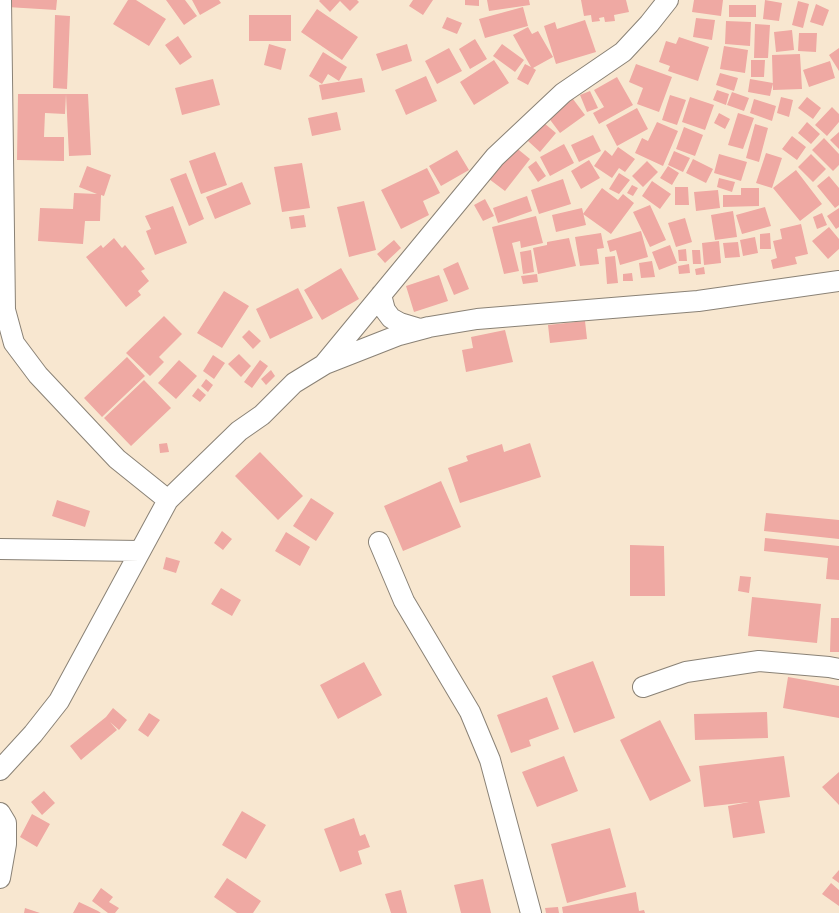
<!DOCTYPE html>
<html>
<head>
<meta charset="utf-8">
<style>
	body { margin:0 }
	canvas { display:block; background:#f8e7d0 }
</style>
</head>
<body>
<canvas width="839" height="913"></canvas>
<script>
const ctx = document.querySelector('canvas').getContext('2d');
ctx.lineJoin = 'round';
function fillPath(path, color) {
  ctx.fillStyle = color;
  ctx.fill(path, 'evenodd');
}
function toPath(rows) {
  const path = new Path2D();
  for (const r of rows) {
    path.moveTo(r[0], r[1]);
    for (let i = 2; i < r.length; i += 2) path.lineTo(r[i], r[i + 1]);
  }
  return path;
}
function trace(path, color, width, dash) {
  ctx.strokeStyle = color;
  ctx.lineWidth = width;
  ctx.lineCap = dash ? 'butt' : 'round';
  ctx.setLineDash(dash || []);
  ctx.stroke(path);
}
fillPath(toPath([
	[7,0,57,0,56,10,7,7],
	[128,0,136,0,166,19,149,46,113,24],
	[166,0,185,0,197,16,184,25],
	[192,0,219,0,221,3,200,15],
	[320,0,357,0,359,2,350,11,340,1,330,12,319,1],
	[413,0,433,0,423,15,409,6],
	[465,0,479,0,479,6,465,5],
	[487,0,529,0,530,5,489,11],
	[581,0,626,0,629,12,614,15,615,21,605,22,604,17,599,18,600,21,592,22,591,15,584,16],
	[694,0,723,0,721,16,692,12],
	[765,0,782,3,779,21,763,19],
	[798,1,809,4,803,28,792,25],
	[816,4,829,10,823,26,810,22],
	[729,5,756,5,756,17,729,17],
	[523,7,528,26,485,38,479,19],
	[317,9,358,37,342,60,301,32],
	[55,15,70,16,67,89,53,88],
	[249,15,291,15,291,41,249,41],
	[447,17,462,23,457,34,442,28],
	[696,18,715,20,712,40,693,37],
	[585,20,596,52,556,64,544,26,555,22,557,29],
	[726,21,751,22,750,46,725,44],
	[755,24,770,25,768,58,754,58],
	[528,27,532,34,538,31,553,57,533,68,536,70,528,85,517,79,525,64,531,67,513,35],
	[792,30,794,50,776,52,774,32],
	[799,33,817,33,816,52,798,51],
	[178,36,192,57,180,65,165,45],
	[679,37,709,47,698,81,668,71,670,66,659,62,666,41,676,44],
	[475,39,487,59,470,69,459,49],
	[269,44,286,49,281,70,264,65],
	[407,44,412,61,382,71,376,54],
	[502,44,524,60,515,72,493,56],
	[724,46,748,50,745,73,720,69],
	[449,48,462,71,437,84,425,61],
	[839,48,839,71,829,55],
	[323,52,347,67,339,81,328,74,322,84,309,76],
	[800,54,802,89,773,90,772,55],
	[494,60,509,83,474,105,460,82],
	[751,60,765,60,764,77,751,77],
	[830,61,835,78,809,87,803,70],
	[636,64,672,77,659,112,637,104,643,88,629,82],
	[720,73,738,78,734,91,716,85],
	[426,76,437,101,406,115,395,90],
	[617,77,633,105,599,124,593,113,604,107,594,90],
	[362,78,365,92,322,100,319,85],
	[213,79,220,105,182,115,175,88],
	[750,79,773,83,770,96,748,92],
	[717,90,729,94,726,105,713,100],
	[590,91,598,108,587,112,580,95],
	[732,92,749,98,744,111,727,105],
	[18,94,66,94,65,114,45,113,44,137,64,137,64,161,17,160],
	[66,94,88,94,91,155,69,156],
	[670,95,686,100,677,125,662,120],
	[690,97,714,105,705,130,682,122],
	[781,97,793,100,789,117,777,113],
	[807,97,821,108,813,119,798,108],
	[573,99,585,115,560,133,548,117],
	[754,99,776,106,772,121,750,113],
	[832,107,839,114,839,122,827,136,815,125],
	[637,108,648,129,617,146,606,125],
	[337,112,341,130,312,136,308,118],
	[719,113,730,119,725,129,714,123],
	[738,113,754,118,743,149,728,145],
	[657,122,678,131,663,166,635,153,642,138,648,141],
	[807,122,820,134,811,144,798,133],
	[544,123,556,133,540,152,528,141],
	[755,124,768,128,759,162,746,158],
	[684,127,703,135,695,156,676,149],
	[839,132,839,149,830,140],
	[593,135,601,151,579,162,571,145],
	[792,136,806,147,797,160,782,149],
	[824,138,839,154,839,165,833,171,812,150],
	[564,144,574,163,550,176,540,157],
	[514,146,530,159,505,191,489,179],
	[618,147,635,159,625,172,619,168,612,178,594,166,605,150,612,156],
	[457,150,469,170,441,186,429,166],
	[674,151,690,158,683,172,668,165],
	[215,152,227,185,201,194,189,161],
	[766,153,782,158,772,188,756,183],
	[719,154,747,162,741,181,714,173],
	[811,154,826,169,813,182,798,167],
	[693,159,713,169,706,183,686,173],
	[589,160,600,178,581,189,571,171],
	[536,161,546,176,538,182,528,167],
	[647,161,658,172,643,187,632,176],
	[302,163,310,208,282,212,274,167],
	[87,166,111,175,104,196,101,195,100,221,85,221,83,244,38,241,40,208,73,209,74,193,97,194,79,187],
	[668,166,679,173,672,185,660,178],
	[427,168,440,193,423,201,429,215,401,229,381,190],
	[796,170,822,204,800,221,773,188],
	[186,173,204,219,189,226,170,179],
	[619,173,630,180,619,194,609,189],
	[829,176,839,188,839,205,835,208,817,186],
	[719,178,735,182,732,192,717,187],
	[563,179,571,204,539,214,531,190],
	[652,181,671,194,660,209,642,196],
	[242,182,251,204,215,219,206,197],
	[632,185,638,188,633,196,627,193],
	[675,187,688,187,689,205,675,205],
	[602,188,618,200,623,194,634,203,611,234,583,214],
	[741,188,759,188,759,206,723,207,723,195,741,195],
	[718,190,720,208,696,211,694,192],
	[527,196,532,211,498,223,493,208],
	[485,199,494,216,483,221,474,205],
	[364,201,376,250,349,257,337,207],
	[650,205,666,240,650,247,633,212],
	[173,206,187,243,155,255,146,231,151,229,145,216],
	[765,207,771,226,742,234,736,215],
	[582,208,586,225,556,232,552,215],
	[839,208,839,227,836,229,827,216],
	[733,211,737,237,715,240,711,215],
	[822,213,827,225,817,229,813,217],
	[304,215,306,227,291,229,289,217],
	[536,216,543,243,521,248,520,241,512,243,519,271,504,274,492,227],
	[685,218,692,242,676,247,668,223],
	[801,224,808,254,795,257,797,264,773,269,771,260,777,258,773,241,782,239,780,229],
	[829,227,839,239,839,249,828,259,812,241],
	[641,231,648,257,620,265,616,250,610,252,607,241],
	[601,233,604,248,597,249,599,264,580,266,575,237],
	[770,233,771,249,760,249,760,234],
	[755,237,758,253,743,256,740,240],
	[114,238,122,248,125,245,145,269,141,271,149,281,138,291,141,295,126,307,86,257,101,245,103,248],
	[569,238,576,266,538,274,533,248,547,245,547,242],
	[394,240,401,248,385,263,377,254],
	[719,241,721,263,704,265,702,243],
	[738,242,740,257,725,258,723,243],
	[670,245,677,263,659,270,652,252],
	[686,249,687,261,679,261,678,250],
	[531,250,534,272,523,274,520,252],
	[692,250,700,250,701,264,693,264],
	[615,256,618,283,607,284,605,257],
	[652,261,655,277,641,278,639,263],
	[458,262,469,289,454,295,443,269],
	[689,264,690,273,679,274,678,266],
	[704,267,705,274,696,275,695,269],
	[341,268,359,299,322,320,304,290],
	[632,273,633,281,623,281,623,274],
	[537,274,538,282,523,284,521,276],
	[439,275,448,301,414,312,406,286],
	[298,288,313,318,270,339,256,309],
	[224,291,249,306,222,348,197,333],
	[164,316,182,334,159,357,164,362,150,376,126,353],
	[585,321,587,339,550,343,548,325],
	[249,330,261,341,253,349,242,337],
	[505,330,513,362,466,372,462,350,473,348,471,337],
	[239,354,251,366,241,377,228,364],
	[213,355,225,363,214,379,203,371],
	[127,357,145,376,102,417,84,398],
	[179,360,197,376,176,399,158,383],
	[260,360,268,366,252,388,244,382],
	[271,370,275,376,266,385,261,379],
	[206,379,213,385,208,392,201,386],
	[144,380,171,408,131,446,104,418],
	[198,388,206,395,200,402,192,396],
	[167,443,169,452,160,453,159,444],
	[530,443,541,477,460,503,448,468,468,461,466,456,502,444,504,452],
	[260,452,303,496,278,520,235,476],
	[441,481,461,527,403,551,384,506],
	[311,498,334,513,316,541,293,526],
	[57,500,90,511,85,527,52,516],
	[766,513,839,520,839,539,764,531],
	[222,531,232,539,223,550,214,543],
	[286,532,310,547,300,566,275,551],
	[765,538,839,546,839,580,826,579,828,558,764,551],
	[630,545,664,546,665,596,630,596],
	[166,557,180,561,176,573,163,569],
	[740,576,751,577,749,593,738,591],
	[221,588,241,600,232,616,211,604],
	[752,597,821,604,817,643,748,636],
	[831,618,839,618,839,652,830,652],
	[593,661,615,718,574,733,552,676],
	[364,662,382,695,338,719,320,685],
	[788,677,839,686,839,718,783,708],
	[547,697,559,729,529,740,531,746,511,753,497,715],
	[113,708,127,720,119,730,110,722,117,730,81,760,70,746,106,717],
	[767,712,768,738,695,740,694,714],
	[149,713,160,720,148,737,138,730],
	[660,720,691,781,650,801,620,740],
	[564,756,578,791,537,807,522,772],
	[784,756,790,797,759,801,765,833,733,838,728,806,749,802,704,807,699,766],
	[839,772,839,805,822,787],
	[44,791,55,803,42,815,31,802],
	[242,811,266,825,246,859,222,845],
	[32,814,50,824,37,847,20,837],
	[354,818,360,836,365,834,370,847,358,851,362,864,340,872,324,829],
	[610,828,626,887,567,903,551,844],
	[839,870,839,883,832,878],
	[227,878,261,901,253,913,237,913,214,897],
	[483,879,491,913,461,913,454,885],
	[831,883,839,890,839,906,822,894],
	[101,888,113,897,109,902,119,908,115,913,108,913,92,901],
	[401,890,407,913,391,913,385,894],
	[636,892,639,911,644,910,645,913,563,913,562,907],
	[79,902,98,911,101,913,73,913],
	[558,907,559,913,546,913,545,908],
	[25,908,40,913,24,913]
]), '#efa9a3');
const minor = toPath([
	[1,0,5,310,14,343,38,375,117,459,168,500],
	[381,295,385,310,391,318,400,323,420,329],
	[325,363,495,157,563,93,623,52,649,24,668,0],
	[379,542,404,601,470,712,490,760,531,913],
	[0,549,140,551],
	[643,687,686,672,759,661,829,667,839,669],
	[0,770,33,734,59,701,168,500,239,431,262,415,294,383,325,364,399,335,429,327,477,319,698,301,839,281],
	[0,813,6,823,6,844,0,878]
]);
trace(minor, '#8a8276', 22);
trace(minor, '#fff', 20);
</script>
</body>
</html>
